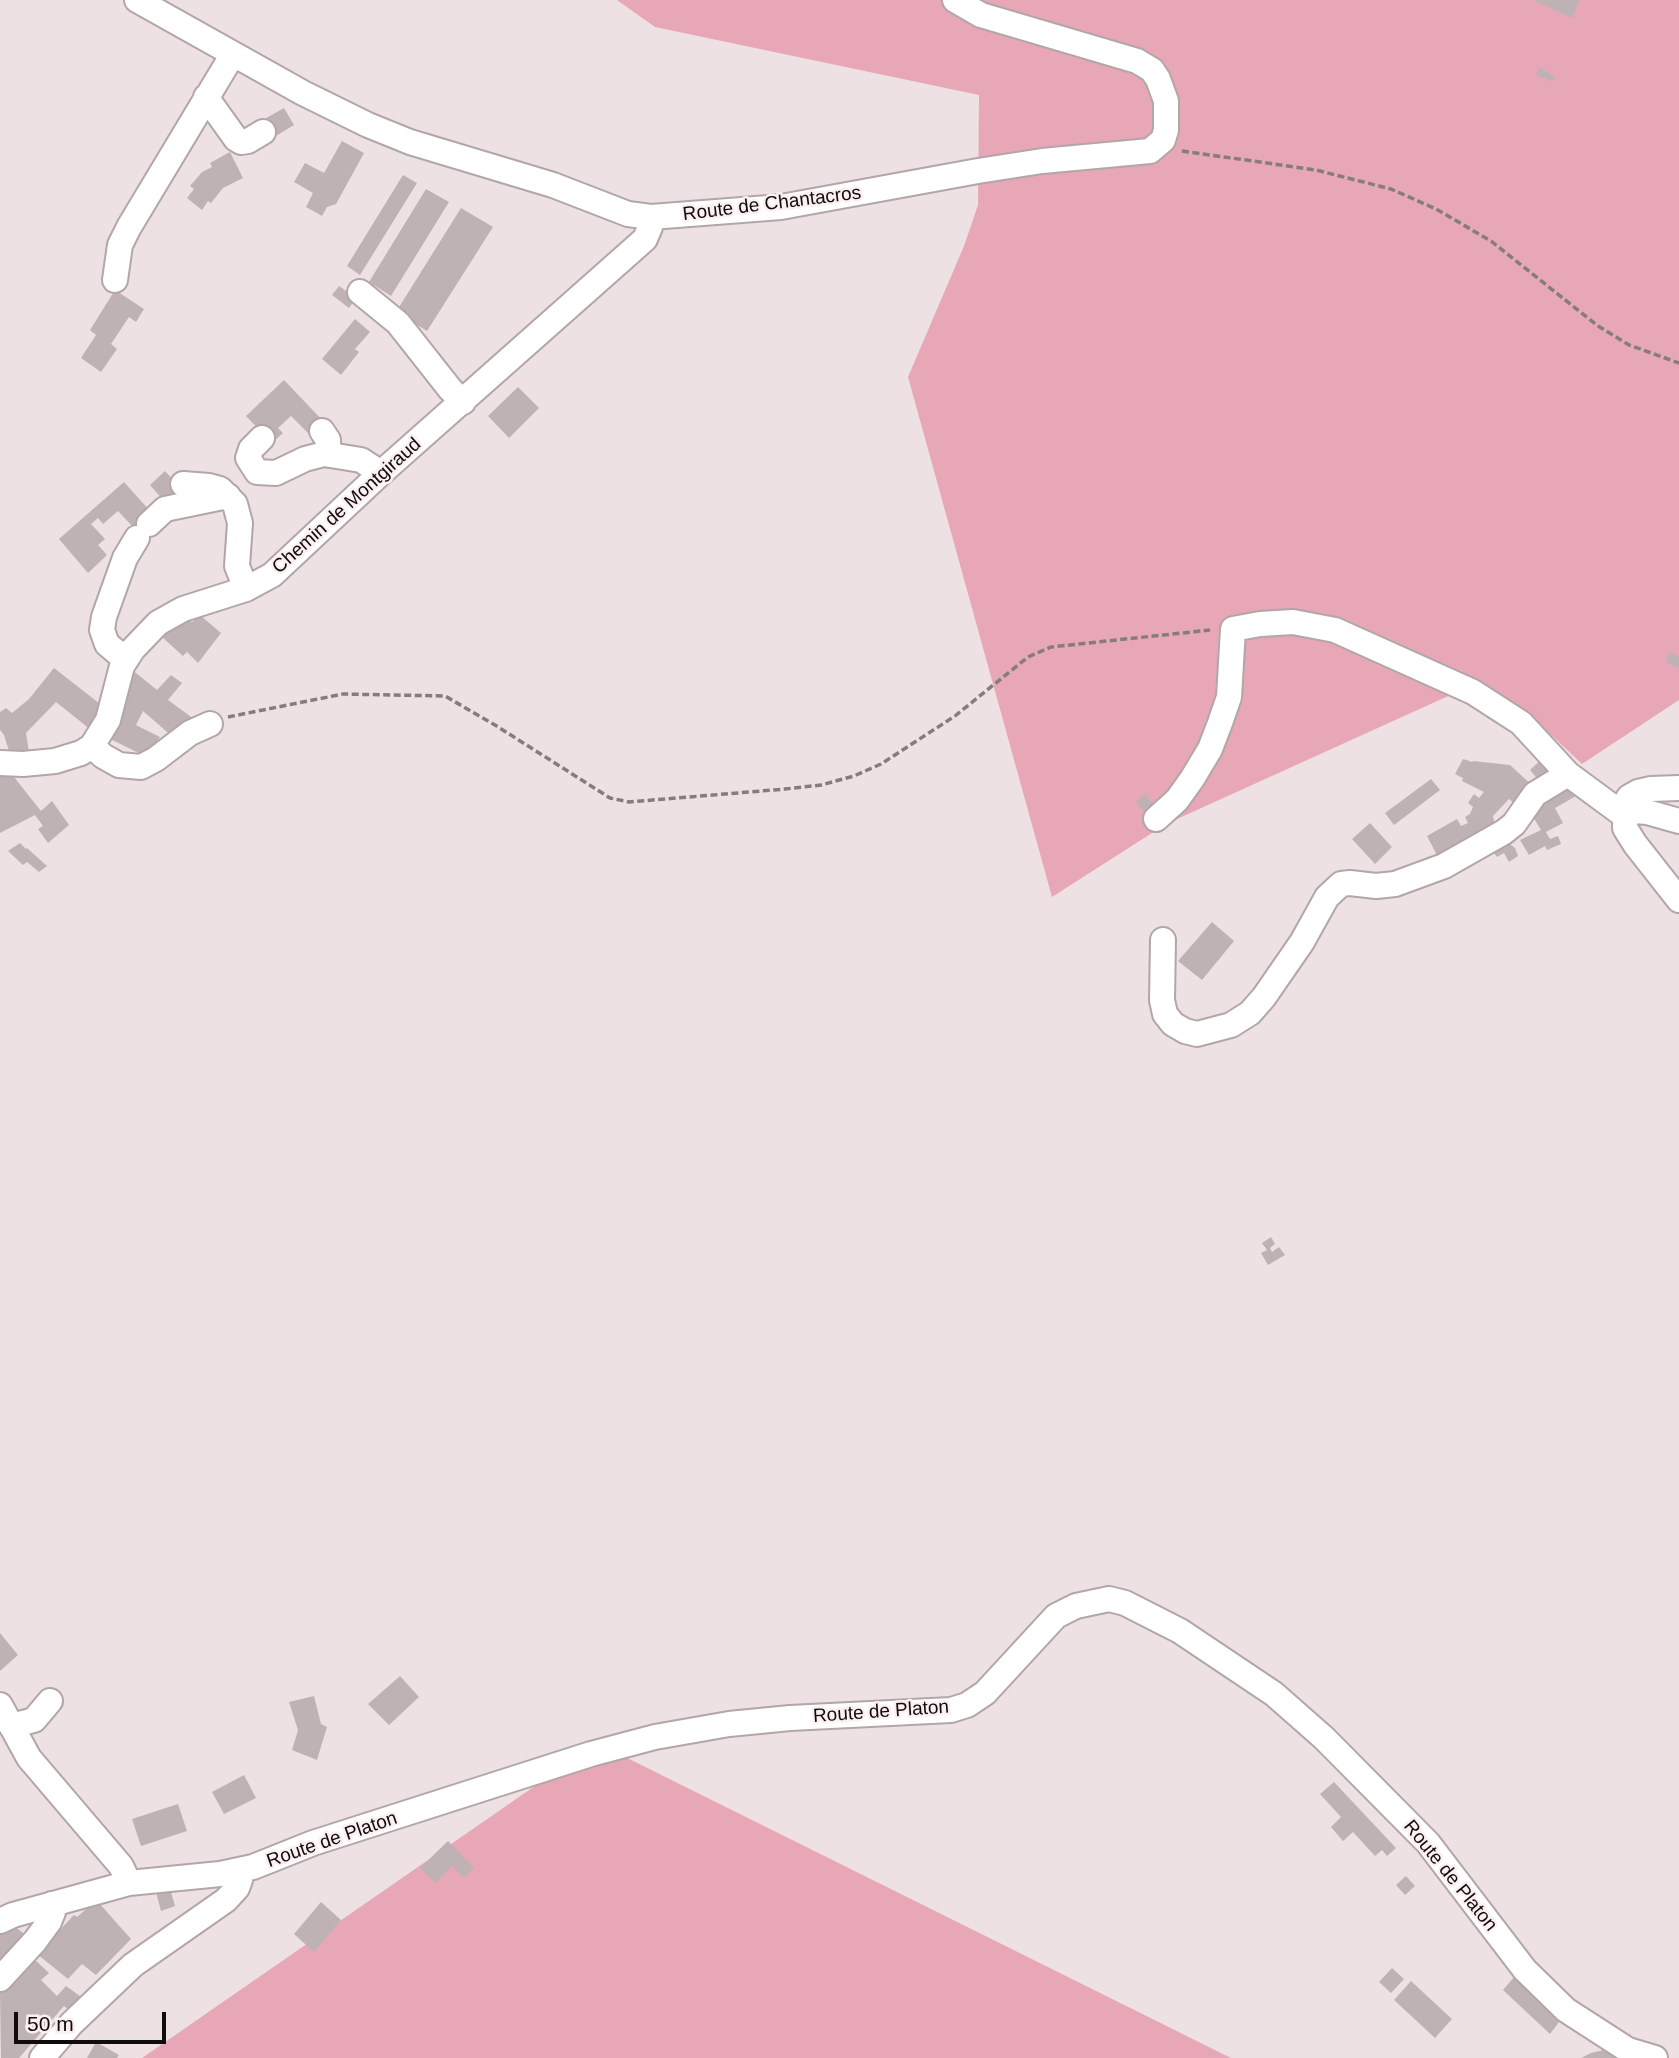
<!DOCTYPE html>
<html>
<head>
<meta charset="utf-8">
<style>
	body { margin:0 }
	#map { position:relative; width:1679px; height:2058px; overflow:hidden; background:#eee1e4; font-family:Arial,sans-serif }
	canvas { display:block }
	.scale { position:absolute; left:14px; top:2012px; width:152px; height:32px; box-sizing:border-box; border:4px solid #100c0c; border-top:0; padding-left:9px; font-size:21px; line-height:24px; white-space:nowrap; color:#100c0c; -webkit-text-stroke:5px #fceff1; paint-order:stroke }
</style>
</head>
<body>
<div id="map">
<canvas width="1679" height="2058"></canvas>
<div class="scale">50 m</div>
</div>
<script>
const ctx = document.querySelector('canvas').getContext('2d');
ctx.lineJoin = 'round';
function fillPath(path, color) {
  ctx.fillStyle = color;
  ctx.fill(path, 'evenodd');
}
function toPath(rows) {
  const path = new Path2D();
  for (const r of rows) {
    path.moveTo(r[0], r[1]);
    for (let i = 2; i < r.length; i += 2) path.lineTo(r[i], r[i + 1]);
  }
  return path;
}
function trace(path, color, width, dash) {
  ctx.strokeStyle = color;
  ctx.lineWidth = width;
  ctx.lineCap = dash ? 'butt' : 'round';
  ctx.setLineDash(dash || []);
  ctx.stroke(path);
}
function label(font, color, halo, rows, align = 'center') {
  ctx.font = font + ' Arial,sans-serif';
  ctx.lineWidth = 5;
  ctx.setLineDash([]);
  ctx.textBaseline = 'middle';
  ctx.strokeStyle = halo;
  ctx.fillStyle = color;
  for (const [text, x, y, turn = 0] of rows) {
    ctx.save();
    ctx.translate(x, y);
    ctx.rotate((+turn || 0) * Math.PI / 180);
    ctx.textAlign = isNaN(turn) ? turn : align;
    if (halo) ctx.strokeText(text, 0, 0);
    ctx.fillText(text, 0, 0);
    ctx.restore();
  }
}
fillPath(toPath([
	[617,0,1679,0,1679,700,1582,764,1529,714,1495,690,1477,683,1166,824,1052,897,908,377,964,246,978,205,979,95,655,27],
	[597,1743,1231,2058,142,2058]
]), '#e8a7b6');
fillPath(toPath([
	[1533,0,1580,0,1572,18],
	[1539,67,1555,77,1553,82,1536,75],
	[284,108,294,125,271,139,261,121],
	[342,141,364,153,336,204,327,207,322,216,306,207,313,193,294,182,305,163,324,173],
	[230,152,243,178,223,188,211,203,208,201,202,210,187,198,194,189,190,186,202,172,212,167,210,163],
	[403,175,417,183,360,275,347,266],
	[426,189,449,202,391,296,369,282],
	[461,208,493,227,427,331,396,312],
	[339,286,356,298,349,308,332,295],
	[115,290,144,309,136,322,129,317,111,344,117,349,101,372,81,358,96,335,90,330],
	[355,319,370,332,355,349,359,352,341,375,322,359],
	[284,380,326,424,312,437,291,416,278,428,283,433,272,443,246,416],
	[518,387,539,408,509,438,488,416],
	[165,471,175,482,174,492,164,501,150,485],
	[124,482,151,512,134,528,118,511,103,524,98,518,91,524,105,539,98,545,107,555,88,573,59,539],
	[200,615,221,633,198,663,187,652,183,656,162,637,185,617,192,622],
	[1669,652,1679,656,1679,668,1666,663],
	[54,668,104,707,91,730,56,702,26,733,29,752,10,754,4,735,0,730,0,712,6,708,12,713,29,699],
	[131,669,157,690,171,675,182,683,168,700,194,719,174,738,143,711,136,725,160,737,147,757,108,738],
	[1546,755,1558,770,1540,782,1530,770],
	[1463,759,1472,762,1473,761,1510,765,1535,788,1519,807,1509,799,1493,816,1496,832,1441,863,1427,836,1457,819,1461,826,1468,823,1465,817,1470,814,1473,807,1468,803,1474,794,1479,798,1484,792,1462,781,1463,778,1455,774],
	[10,772,41,811,52,801,69,825,48,843,38,829,43,826,35,815,0,833,0,775],
	[1431,779,1440,790,1394,825,1385,813],
	[1566,780,1576,796,1555,808,1563,823,1546,832,1550,839,1558,836,1561,844,1547,850,1545,846,1529,855,1520,840,1541,830,1530,812],
	[1144,794,1155,805,1147,814,1136,802],
	[1370,823,1392,847,1375,864,1352,839],
	[1503,839,1515,848,1518,856,1509,862,1504,853,1497,857,1492,850],
	[20,843,26,849,27,848,47,866,39,872,27,862,23,865,8,851],
	[1212,922,1234,941,1202,980,1178,961],
	[1271,1237,1275,1244,1270,1248,1272,1252,1279,1247,1285,1255,1268,1265,1261,1253,1267,1250,1262,1243],
	[0,1633,18,1655,0,1671],
	[400,1676,419,1697,389,1725,368,1704],
	[314,1696,321,1724,327,1727,317,1760,292,1750,298,1730,289,1702],
	[244,1775,256,1798,224,1814,212,1792],
	[1334,1782,1396,1848,1387,1856,1382,1850,1375,1856,1353,1832,1343,1841,1331,1827,1341,1817,1320,1794],
	[178,1804,187,1831,141,1846,132,1819],
	[448,1841,474,1868,464,1878,452,1866,435,1883,420,1868],
	[1406,1876,1415,1886,1405,1895,1396,1885],
	[170,1889,175,1906,161,1911,156,1892],
	[321,1902,341,1920,314,1952,294,1934],
	[99,1903,131,1939,96,1975,82,1964,68,1979,37,1954,74,1915,77,1917,91,1905],
	[13,1925,28,1937,0,1970,0,1930],
	[33,1958,49,1973,41,1980,57,1996,66,1986,84,1999,71,2012,64,2006,19,2058,1,2058,0,1993],
	[1392,1968,1404,1979,1391,1993,1379,1982],
	[1515,1976,1562,2018,1550,2034,1503,1990],
	[1411,1981,1452,2019,1435,2038,1394,2000],
	[96,2042,119,2055,117,2058,87,2058],
	[1608,2049,1618,2058,1581,2058,1591,2053]
]), '#beb2b5');
const minor = toPath([
	[137,0,303,93,368,125,410,142,553,185,628,214,651,217,781,207,978,171,1042,161,1150,151,1163,140,1166,130,1166,101,1158,79,1152,70,1137,61,981,15,955,0],
	[206,97,236,139,241,142,248,141,263,132],
	[115,280,120,245,129,227,233,54],
	[360,292,398,323,450,389,463,402],
	[322,431,328,440,329,455],
	[262,438,251,449,248,458,257,472,276,473,305,459,324,454,361,460,381,473],
	[183,484,209,486,220,489,235,504,240,523,237,566,246,589],
	[149,524,165,509,228,496],
	[126,660,107,644,102,630,104,617,125,558,137,538],
	[92,746,103,756,119,765,141,767,156,759,190,733,210,724],
	[0,763,23,764,55,761,81,753,92,746,108,720,122,666,133,649,158,623,183,609,246,589,272,575,381,473,645,239,650,227,651,217],
	[1625,816,1625,804,1629,797,1638,792,1651,789,1679,788],
	[1156,819,1177,800,1192,779,1210,749,1220,723,1229,697,1233,629,1260,624,1293,622,1335,630,1473,692,1521,723,1568,774,1625,816],
	[1679,821,1647,812,1634,811,1625,816,1625,828,1635,844,1679,900],
	[1163,940,1162,1000,1165,1014,1173,1024,1185,1031,1197,1034,1231,1025,1250,1013,1264,997,1302,942,1327,897,1341,884,1350,883,1376,886,1395,884,1444,866,1504,832,1514,824,1535,794,1568,774],
	[0,1705,29,1758,121,1866,129,1883],
	[11,1726,34,1720,50,1701],
	[0,1921,13,1915,129,1883,220,1874,253,1867,313,1843,591,1754,655,1737,729,1724,790,1718,951,1710,967,1705,985,1693,1056,1616,1076,1606,1109,1599,1125,1603,1180,1631,1274,1694,1324,1738,1428,1843,1525,1970,1566,2010,1628,2050,1655,2058],
	[0,1979,35,1941,49,1922,53,1912,52,1904],
	[42,2058,72,2023,133,1965,226,1900,237,1888,240,1880,239,1870]
]);
trace(minor, '#b2a6a8', 28);
trace(toPath([
	[1182,151,1316,170,1391,189,1436,209,1491,241,1598,326,1629,345,1679,363],
	[228,717,343,694,445,696,495,725,610,798,629,802,785,789,821,785,854,776,881,764,955,716,1028,657,1051,647,1210,630]
]), '#857c7e', 3.5, [7, 3.5]);
trace(minor, '#fff', 24);
label('19px', '#100c0c', '#fceff1', [
	["Route de Chantacros",772,204,-7],
	["Chemin de Montgiraud",347,506,-42],
	["Route de Platon",881,1712,-4],
	["Route de Platon",332,1840,-19],
	["Route de Platon",1450,1876,51]
]);
</script>
</body>
</html>
